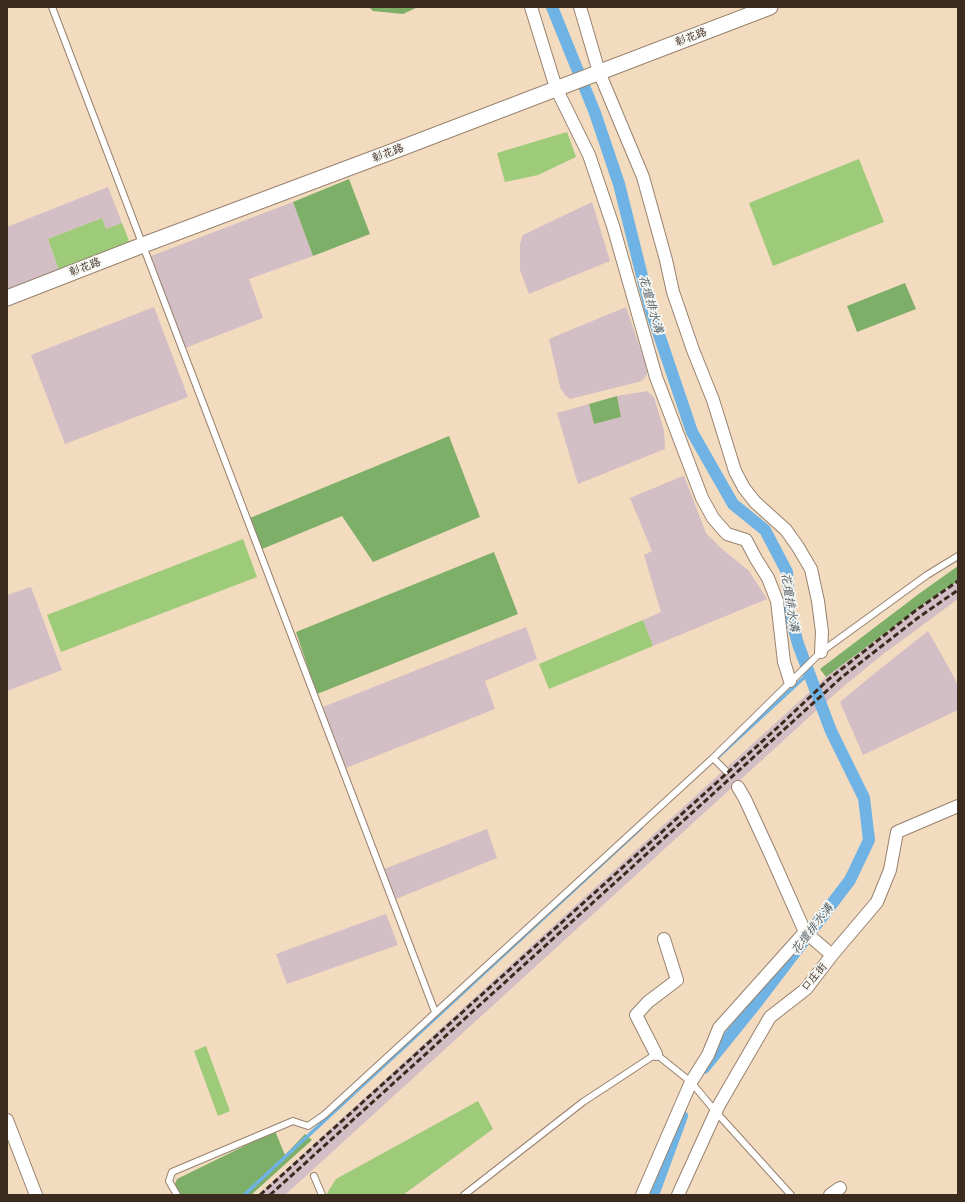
<!DOCTYPE html>
<html>
<head>
<meta charset="utf-8">
<style>
	body { margin:0 }
	#map { position:relative; width:965px; height:1202px; overflow:hidden; background:#f3dbbf; font-family:Mali,sans-serif }
	canvas { display:block }
	.frame { position:absolute; inset:0; border:8px solid #3b2a1e; pointer-events:none }
</style>
</head>
<body>
<div id="map">
<canvas width="965" height="1202"></canvas>
<div class="frame"></div>
</div>
<script>
const ctx = document.querySelector('canvas').getContext('2d');
ctx.lineJoin = 'round';
function fillPath(path, color) {
  ctx.fillStyle = color;
  ctx.fill(path, 'evenodd');
}
function toPath(rows) {
  const path = new Path2D();
  for (const r of rows) {
    path.moveTo(r[0], r[1]);
    for (let i = 2; i < r.length; i += 2) path.lineTo(r[i], r[i + 1]);
  }
  return path;
}
function trace(path, color, width, dash) {
  ctx.strokeStyle = color;
  ctx.lineWidth = width;
  ctx.lineCap = dash ? 'butt' : 'round';
  ctx.setLineDash(dash || []);
  ctx.stroke(path);
}
function label(font, color, halo, rows, align = 'center') {
  ctx.font = font + ' Mali,"LXGW WenKai TC",sans-serif';
  ctx.lineWidth = 3.5;
  ctx.setLineDash([]);
  ctx.textBaseline = 'middle';
  ctx.strokeStyle = halo;
  ctx.fillStyle = color;
  for (const [text, x, y, turn = 0] of rows) {
    ctx.save();
    ctx.translate(x, y);
    ctx.rotate((+turn || 0) * Math.PI / 180);
    ctx.textAlign = isNaN(turn) ? turn : align;
    if (halo) ctx.strokeText(text, 0, 0);
    ctx.fillText(text, 0, 0);
    ctx.restore();
  }
}
fillPath(toPath([
	[108,187,122,223,106,229,102,218,48,239,61,276,7,296,7,227],
	[293,202,313,256,249,279,263,318,185,348,151,256],
	[592,202,610,261,529,294,520,270,520,244,523,235],
	[154,307,188,397,65,444,31,355],
	[626,307,648,371,646,376,642,381,570,399,565,395,560,387,549,339],
	[647,391,654,397,664,431,665,449,578,484,557,413,589,404,594,424,621,417,617,396],
	[684,476,706,533,722,549,749,571,767,599,653,646,643,620,661,612,644,555,652,551,630,498,678,478],
	[958,581,958,599,882,655,844,686,807,719,285,1195,258,1195,826,677,936,595],
	[31,587,62,670,7,691,7,595],
	[526,627,537,659,485,681,495,709,346,768,323,707],
	[928,631,954,677,958,687,958,710,863,755,840,702,875,673],
	[487,829,497,858,396,899,384,869],
	[386,914,398,945,287,984,276,954]
]), '#d2bec4');
fillPath(toPath([
	[567,132,576,157,538,175,505,182,497,153],
	[859,159,884,222,773,266,749,203],
	[102,218,106,229,122,223,131,246,61,276,48,239],
	[243,539,257,577,61,652,47,615],
	[643,620,653,646,549,689,539,664],
	[206,1046,230,1111,218,1116,194,1051],
	[478,1101,493,1129,403,1195,326,1195,336,1179]
]), '#9dcb79');
fillPath(toPath([
	[369,7,418,7,403,14,373,11],
	[349,179,370,234,313,256,293,202],
	[905,283,916,309,857,332,847,306],
	[617,396,621,417,594,424,589,404],
	[449,436,480,517,373,562,342,516,262,549,250,518],
	[494,552,518,614,317,694,296,632],
	[958,566,958,581,936,595,826,677,820,669,920,593],
	[275,1131,285,1155,305,1134,312,1140,251,1195,177,1195,175,1184,177,1179]
]), '#7eaf69');
trace(toPath([
	[718,757,809,673],
	[244,1195,641,828]
]), '#6eb3e4', 3.5);
trace(toPath([
	[552,7,595,113,619,184,650,308,692,432,733,504,765,530,787,572,790,614,798,644,831,731,864,798,869,840,850,880,754,1006,704,1068],
	[653,1195,682,1116]
]), '#6eb3e4', 12);
const service = toPath([
	[52,7,435,1012],
	[713,758,726,771],
	[314,1176,322,1195],
	[177,1195,169,1181,172,1172,293,1121,308,1126,324,1115,713,758,821,652,927,575,958,556],
	[464,1195,583,1102,656,1054,691,1082,716,1112,791,1195]
]);
const minor = toPath([
	[531,7,556,88,589,155,613,226,656,377,702,498,713,518,727,534,746,540,756,559,768,578,777,601,784,662,790,681],
	[580,7,599,72,643,177,666,260,673,292,693,350,713,400,735,471,744,488,755,502,786,530,798,547,811,569,818,601,822,632,821,652],
	[738,787,745,799,769,851,805,932,832,955],
	[656,1054,636,1015,648,1002,677,980,664,939],
	[7,1120,36,1195],
	[642,1195,691,1082,708,1055,719,1028,805,932],
	[678,1195,719,1105,770,1017,806,989,832,955,877,902,890,870,897,832,958,806],
	[830,1195,840,1188]
]);
const tertiary = toPath([
	[7,298,143,245,391,152,770,7]
]);
trace(service, '#97826e', 8);
trace(minor, '#97826e', 14);
trace(tertiary, '#97826e', 17);
trace(service, '#fff', 6);
trace(minor, '#fff', 12);
trace(tertiary, '#fff', 15);
trace(toPath([
	[260,1195,777,728,829,679,915,611,958,581],
	[270,1195,842,677,919,617,958,590]
]), '#3b2a1e', 3, [6, 3]);
label('11px', '#3b2a1e', '#f6f6f2', [
	["彰花路",691,37,-21],
	["彰花路",388,153,-21],
	["彰花路",85,267,-21],
	["口庄街",814,977,-50]
]);
label('italic 12px', '#4d5a63', '#f6f6f2', [
	["花壇排水溝",651,304,74],
	["花壇排水溝",790,602,81],
	["花壇排水溝",812,929,-52]
]);
</script>
</body>
</html>
